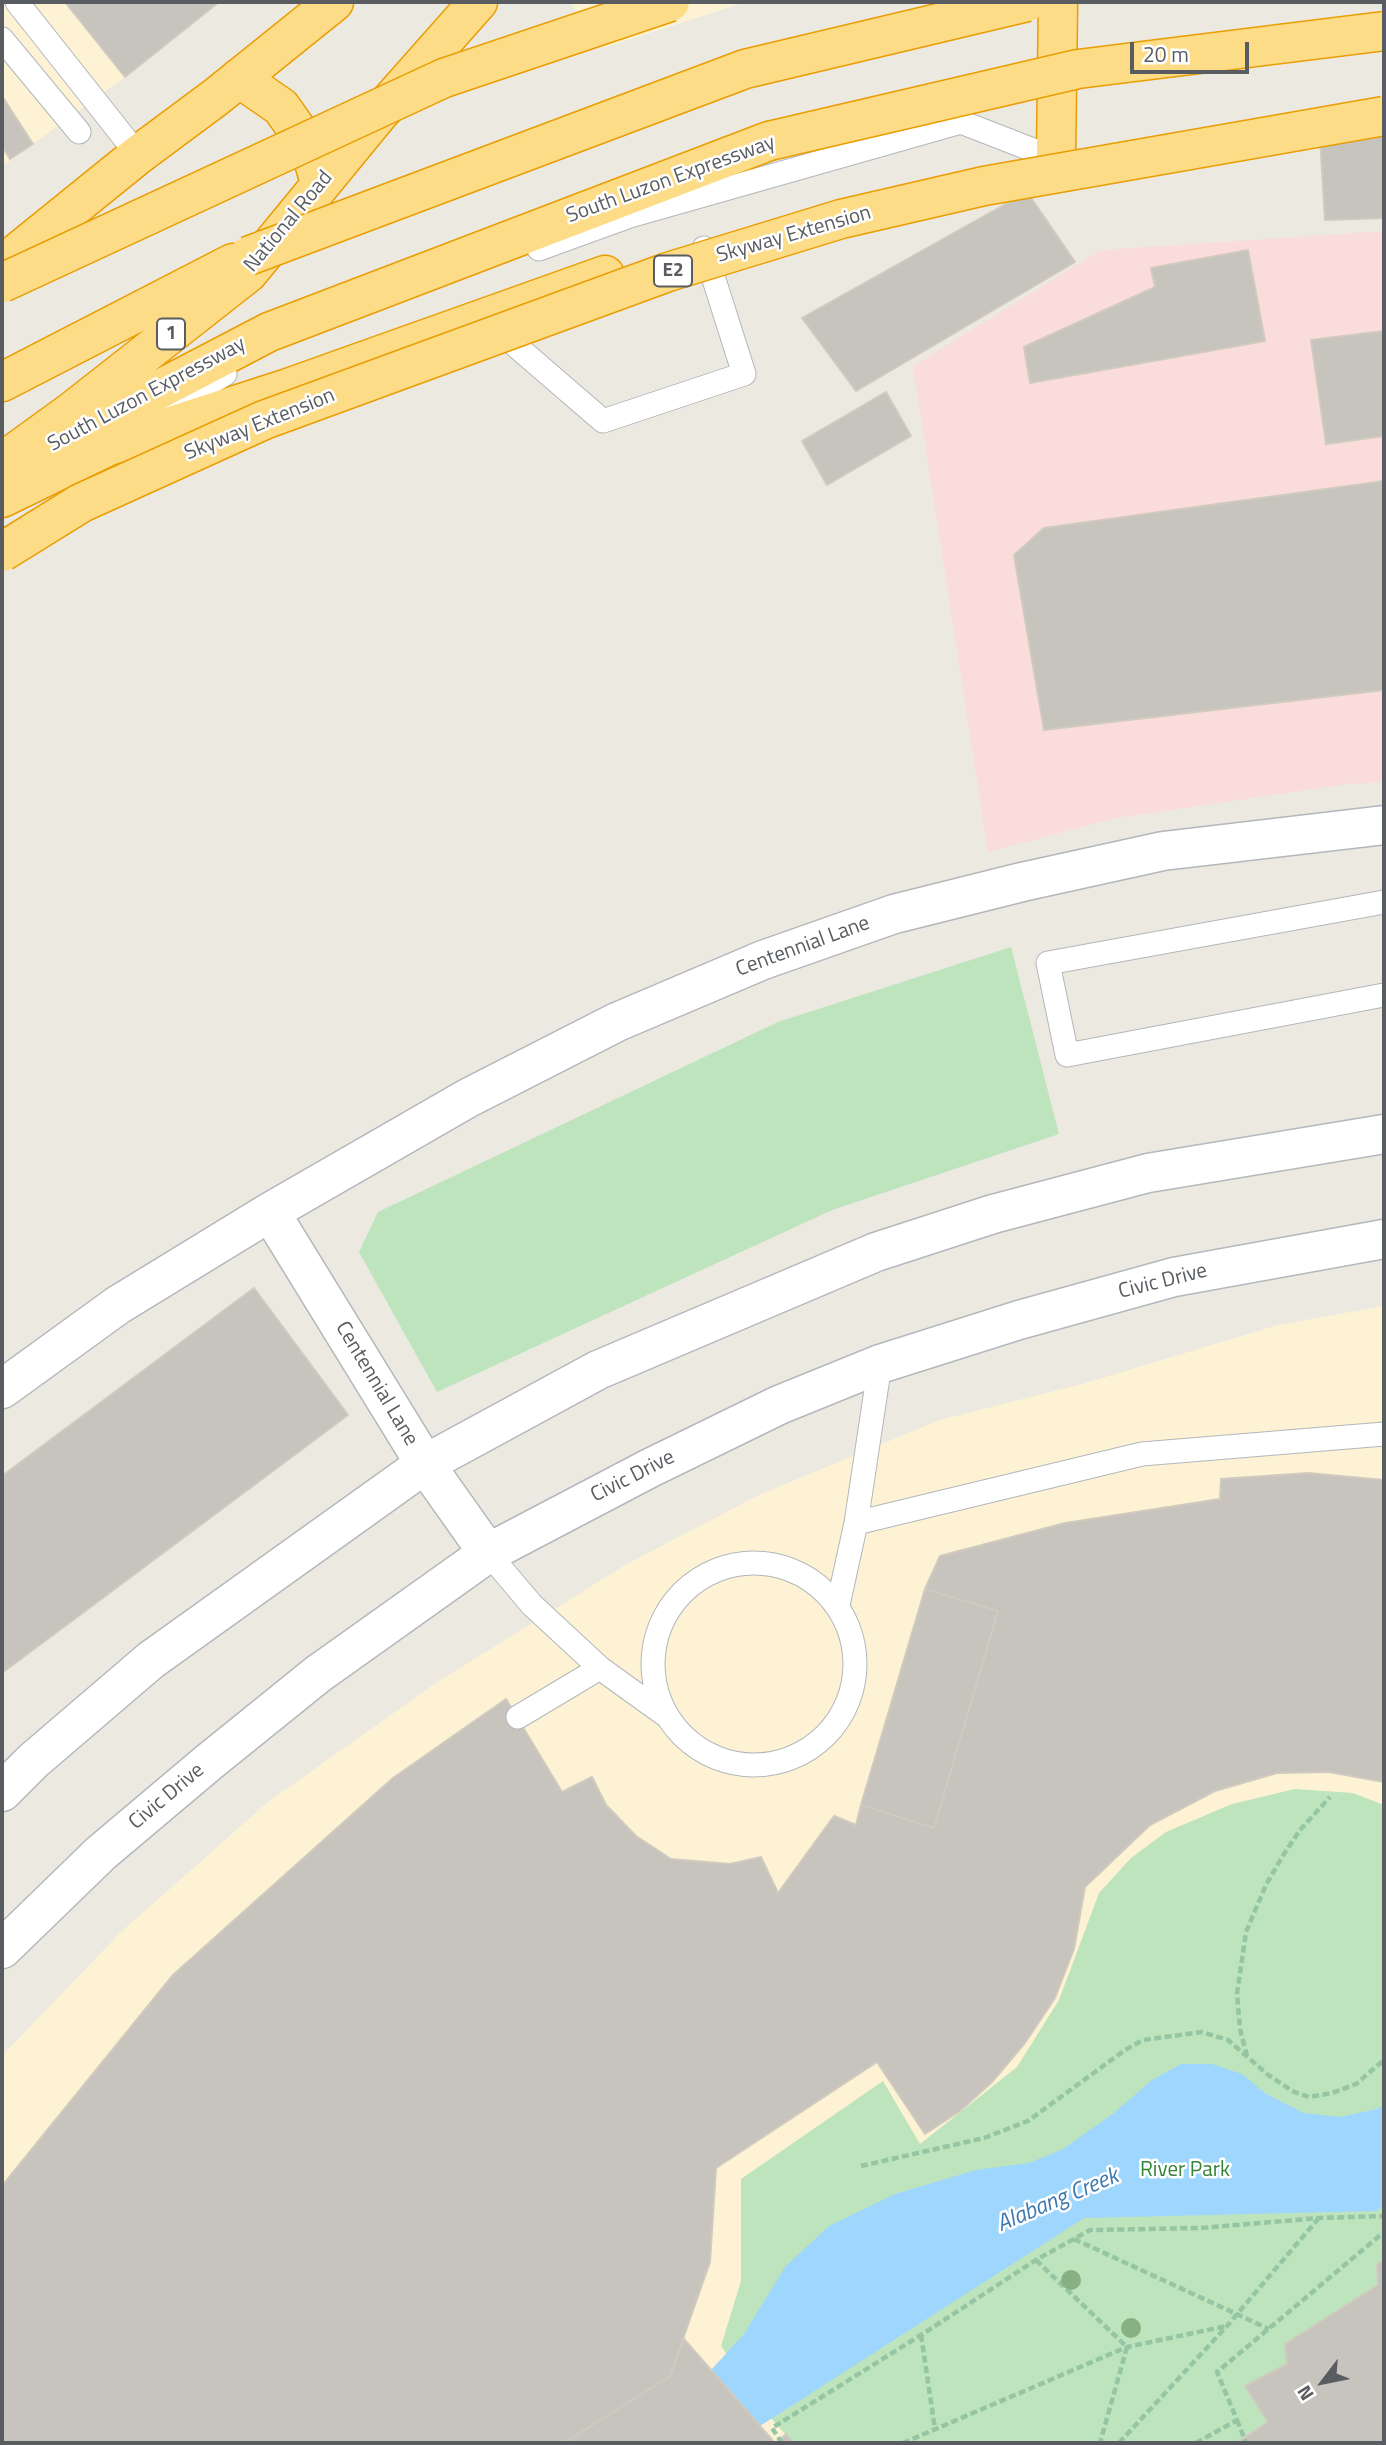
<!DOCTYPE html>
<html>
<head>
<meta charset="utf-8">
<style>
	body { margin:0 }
	#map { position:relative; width:1386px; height:2445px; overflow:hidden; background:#ece9e0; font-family:"Titillium Web",sans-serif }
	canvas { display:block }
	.frame { position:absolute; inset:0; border:4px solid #595d61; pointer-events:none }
	.north { position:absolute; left:1288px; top:2347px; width:70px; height:70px; -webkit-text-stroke:5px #fff; paint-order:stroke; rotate:238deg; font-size:19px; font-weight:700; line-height:28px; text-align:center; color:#595d61 }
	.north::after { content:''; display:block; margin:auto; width:24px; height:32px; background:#595d61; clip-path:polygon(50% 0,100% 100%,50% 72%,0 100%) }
	.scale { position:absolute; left:1130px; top:42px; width:119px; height:32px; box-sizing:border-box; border:4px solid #595d61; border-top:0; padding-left:9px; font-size:21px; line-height:24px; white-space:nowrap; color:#595d61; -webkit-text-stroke:5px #fff; paint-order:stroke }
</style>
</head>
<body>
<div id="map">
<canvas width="1386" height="2445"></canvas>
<div class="frame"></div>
<div class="north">N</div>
<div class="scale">20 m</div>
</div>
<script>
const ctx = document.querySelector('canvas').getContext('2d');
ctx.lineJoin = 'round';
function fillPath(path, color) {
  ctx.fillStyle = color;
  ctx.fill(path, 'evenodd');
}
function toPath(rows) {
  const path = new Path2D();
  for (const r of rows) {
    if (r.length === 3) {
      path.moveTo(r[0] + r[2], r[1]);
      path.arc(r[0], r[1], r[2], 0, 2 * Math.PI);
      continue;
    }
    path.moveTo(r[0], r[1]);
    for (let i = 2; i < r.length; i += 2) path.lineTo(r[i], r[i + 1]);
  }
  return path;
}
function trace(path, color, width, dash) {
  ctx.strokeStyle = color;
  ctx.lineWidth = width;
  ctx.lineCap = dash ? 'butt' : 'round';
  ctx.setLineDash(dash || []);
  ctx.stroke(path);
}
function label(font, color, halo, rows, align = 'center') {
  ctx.font = font + ' "Titillium Web",sans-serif';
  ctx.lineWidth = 5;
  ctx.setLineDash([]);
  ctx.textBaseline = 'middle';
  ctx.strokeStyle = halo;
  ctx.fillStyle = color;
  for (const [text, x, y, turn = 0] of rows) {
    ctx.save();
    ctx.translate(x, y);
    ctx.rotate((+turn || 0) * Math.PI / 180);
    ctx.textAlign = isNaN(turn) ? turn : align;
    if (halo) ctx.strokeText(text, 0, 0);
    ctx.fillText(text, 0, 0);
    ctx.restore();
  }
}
fillPath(toPath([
	[2,2,65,2,125,77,4,165,2,163],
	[570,2,746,2,600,49],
	[1384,1306,1384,2443,2,2443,2,2056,121,1932,268,1802,436,1683,627,1564,759,1495,940,1420,1086,1383,1278,1325]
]), '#fdf3d4');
fillPath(toPath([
	[1384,231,1384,782,1349,784,1116,818,988,852,913,366,1101,250]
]), '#fadddb');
fillPath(toPath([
	[1011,947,1059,1134,832,1210,437,1392,359,1252,378,1212,778,1022],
	[1295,1789,1353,1793,1384,1805,1384,2260,1377,2265,1378,2285,1286,2343,1287,2364,1245,2386,1268,2422,1236,2443,793,2443,771,2418,721,2346,741,2281,741,2179,883,2081,920,2144,1017,2067,1059,2000,1099,1893,1131,1858,1166,1832,1232,1804]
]), '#bde4bc');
fillPath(toPath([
	[1181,2064,1212,2064,1242,2074,1266,2094,1304,2113,1340,2117,1377,2109,1384,2105,1384,2205,1376,2211,1084,2218,746,2435,701,2381,744,2334,785,2267,829,2226,895,2194,976,2170,1029,2163,1063,2149,1114,2113,1152,2080]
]), '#9ed6fe');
const building = toPath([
	[65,2,219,2,125,77,65,2],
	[2,96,33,144,10,159,2,146,2,96],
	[1384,134,1384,218,1325,220,1320,137,1384,134],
	[1027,192,1075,262,856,391,802,318,1027,192],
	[1248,250,1265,341,1030,383,1024,347,1155,287,1151,268,1248,250],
	[1384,331,1384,436,1326,444,1311,340,1384,331],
	[886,392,911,436,827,485,802,441,886,392],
	[1384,481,1384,690,1044,730,1014,555,1044,528,1384,481],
	[254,1288,348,1415,2,1673,2,1476,254,1288],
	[1308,1473,1384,1480,1384,1782,1329,1772,1277,1773,1215,1791,1150,1825,1085,1887,1074,1949,1055,1998,1025,2043,992,2082,960,2111,925,2134,877,2062,716,2168,710,2262,670,2376,564,2443,2,2443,2,2186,173,1975,393,1778,506,1699,562,1792,592,1777,606,1805,636,1836,671,1859,730,1864,761,1857,778,1893,834,1816,856,1825,861,1805,934,1828,998,1611,925,1589,940,1556,1065,1523,1220,1499,1221,1479,1308,1473],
	[925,1589,998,1611,934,1828,861,1805,925,1589],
	[1384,2260,1384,2443,1236,2443,1268,2422,1245,2386,1287,2364,1285,2344,1378,2285,1377,2265,1384,2260],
	[684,2339,775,2443,564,2443,670,2376,684,2339],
	[786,2434,793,2443,776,2443,786,2434]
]);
fillPath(building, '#c7c4bd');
trace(building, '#d0cabf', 2);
const lane = toPath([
	[17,2,138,155],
	[2,39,79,132],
	[539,249,630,216,961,122,1056,159],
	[494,327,603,421,744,374,704,248],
	[150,420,225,374],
	[1384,902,1048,963,1067,1055,1384,995],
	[856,1523,1142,1454,1384,1434],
	[488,1553,532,1605,600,1668,668,1717],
	[754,1664,101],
	[838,1605,856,1523,880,1364],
	[518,1717,600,1668]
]);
const street = toPath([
	[270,1212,425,1464,488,1553],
	[2,1389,118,1305,270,1212,468,1098,617,1022,763,960,894,914,1022,882,1163,851,1384,825]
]);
const secondary = toPath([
	[2,1792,33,1761,151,1660,425,1464,598,1370,876,1252,993,1214,1148,1173,1384,1134],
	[2,1949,101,1853,209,1762,318,1674,488,1553,650,1468,779,1405,880,1364,1019,1320,1174,1277,1384,1239]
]);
const highway = toPath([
	[239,78,281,107,310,148,317,173],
	[1056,159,1058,2],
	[2,265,138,155,216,97,334,2],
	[2,382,233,263],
	[47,448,269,332,769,141],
	[2,462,71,412,248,273,377,116,478,2],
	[2,498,109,446,288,388,605,275]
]);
trace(lane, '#b3b6bb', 25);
trace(street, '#b3b6bb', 41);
trace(secondary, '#b4b8bd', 41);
trace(highway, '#ea9d02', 41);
trace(toPath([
	[1247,2056,1240,2029,1237,1994,1246,1932,1266,1885,1282,1857,1300,1830,1330,1797],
	[861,2166,984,2138,1028,2121,1125,2050,1143,2040,1202,2032,1228,2040,1267,2074,1292,2091,1309,2097,1332,2093,1356,2084,1384,2060],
	[1074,2239,1269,2329],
	[1036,2260,1127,2347,1100,2443],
	[921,2335,935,2429],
	[1237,2420,1246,2443],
	[782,2443,772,2428,921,2335,1036,2260,1090,2230,1201,2228,1319,2218,1384,2216],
	[903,2443,1127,2347,1227,2326],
	[1119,2443,1227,2326,1318,2219],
	[1196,2443,1237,2420,1217,2372,1384,2232]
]), '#95c5a2', 4.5, [7, 3.5]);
trace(lane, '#fff', 23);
trace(street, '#fff', 38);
trace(secondary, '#fff', 38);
trace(highway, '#fcdc87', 38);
const highwayBridge = toPath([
	[769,141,1078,69,1384,31],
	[248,256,745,69,1027,2],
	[2,283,444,78,670,2],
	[2,552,81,503,264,420,668,272,841,219,984,186,1384,116]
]);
trace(highwayBridge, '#ea9d02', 41, []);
trace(highwayBridge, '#fcdc87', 38);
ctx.fillStyle = '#87b183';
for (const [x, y] of [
	[1071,2280],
	[1131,2328]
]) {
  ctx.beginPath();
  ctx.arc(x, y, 10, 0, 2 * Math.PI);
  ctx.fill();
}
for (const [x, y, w] of [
	[673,271,38],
	[171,334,28]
]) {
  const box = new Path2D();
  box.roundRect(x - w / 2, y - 15.5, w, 31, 5);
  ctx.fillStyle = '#fff';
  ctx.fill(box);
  trace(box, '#595d61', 2);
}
label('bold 19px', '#595d61', null, [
	["E2",673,271],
	["1",171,334]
]);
label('21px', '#595d61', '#fff', [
	["South Luzon Expressway",671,180,-20],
	["National Road",289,222,-50],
	["Skyway Extension",794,235,-16],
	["South Luzon Expressway",147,395,-28],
	["Skyway Extension",260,425,-22],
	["Centennial Lane",803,947,-20],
	["Civic Drive",1163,1282,-14],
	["Centennial Lane",376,1384,59],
	["Civic Drive",633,1477,-27],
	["Civic Drive",167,1797,-40]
]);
label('21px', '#358437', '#fff', [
	["River Park",1185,2171]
]);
label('italic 23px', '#3c77af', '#fff', [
	["Alabang Creek",1058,2201,-23]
]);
</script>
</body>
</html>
